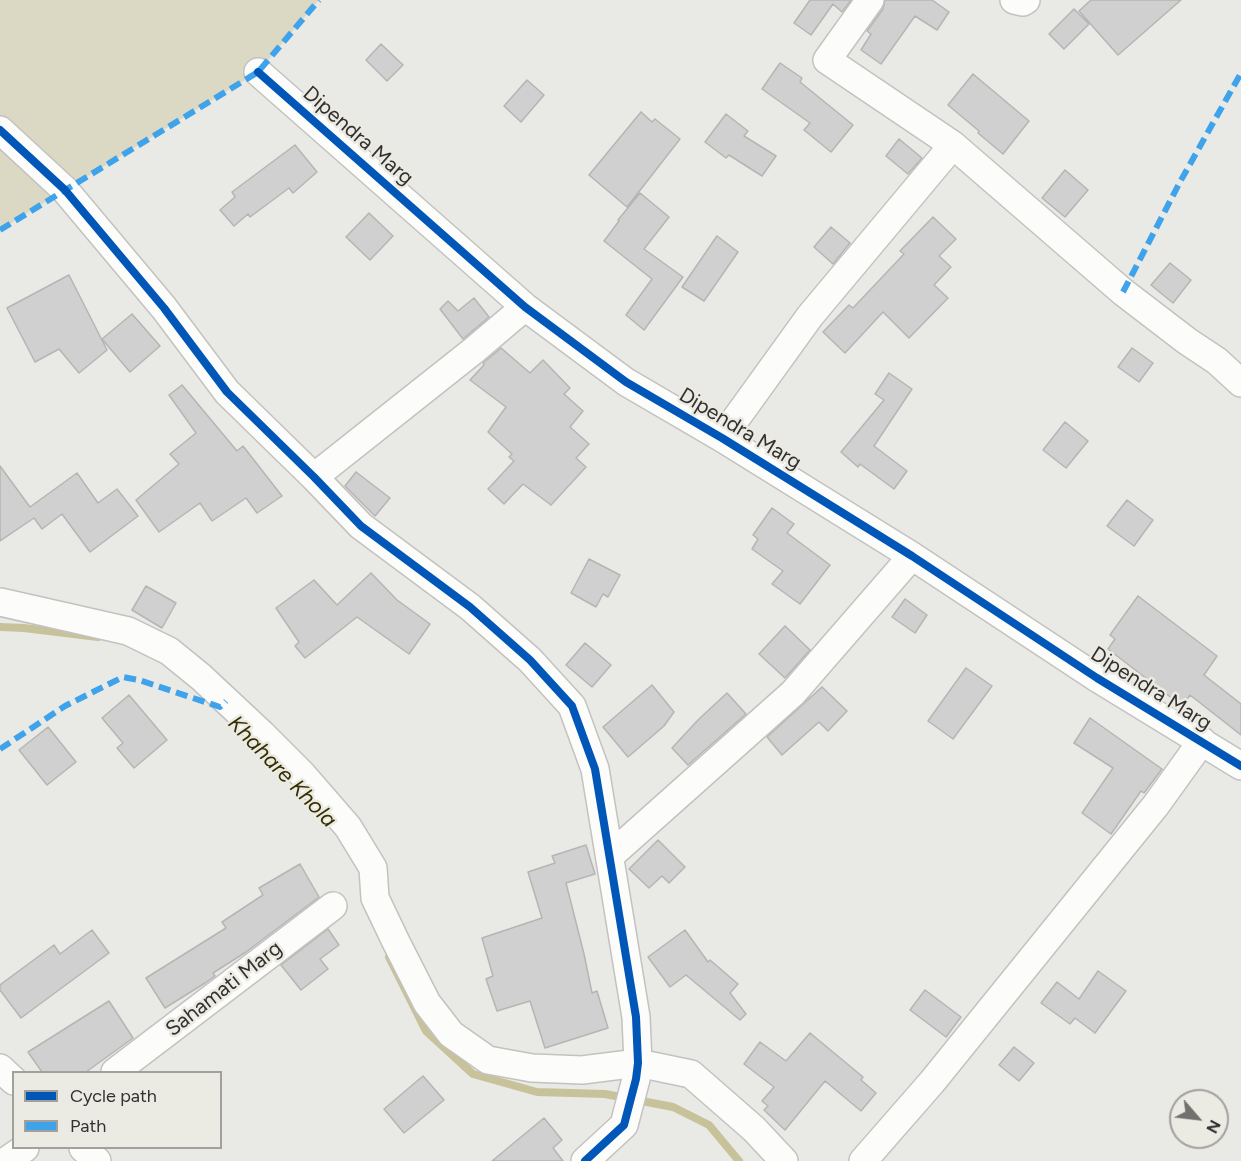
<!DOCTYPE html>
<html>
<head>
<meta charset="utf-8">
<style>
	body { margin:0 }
	#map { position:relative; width:1241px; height:1161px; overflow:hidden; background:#e9e9e5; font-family:Figtree,sans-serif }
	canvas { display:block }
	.legend { position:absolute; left:12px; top:1071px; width:210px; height:78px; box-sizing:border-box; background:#ebeae3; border:2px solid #a1a09b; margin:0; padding:8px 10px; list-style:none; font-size:18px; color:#32312f }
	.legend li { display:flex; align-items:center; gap:12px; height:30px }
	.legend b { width:30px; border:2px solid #a1a09b }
	.north { position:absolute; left:1169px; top:1089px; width:60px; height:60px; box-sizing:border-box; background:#ebeae3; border:2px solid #a1a09b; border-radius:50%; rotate:118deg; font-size:16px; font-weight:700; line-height:24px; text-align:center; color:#32312f }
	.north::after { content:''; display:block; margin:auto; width:21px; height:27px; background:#72716f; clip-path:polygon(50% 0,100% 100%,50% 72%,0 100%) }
</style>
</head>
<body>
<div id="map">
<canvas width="1241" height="1161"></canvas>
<ul class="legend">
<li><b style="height:8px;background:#0057b8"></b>Cycle path</li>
<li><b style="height:8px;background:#3ea3eb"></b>Path</li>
</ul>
<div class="north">N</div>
</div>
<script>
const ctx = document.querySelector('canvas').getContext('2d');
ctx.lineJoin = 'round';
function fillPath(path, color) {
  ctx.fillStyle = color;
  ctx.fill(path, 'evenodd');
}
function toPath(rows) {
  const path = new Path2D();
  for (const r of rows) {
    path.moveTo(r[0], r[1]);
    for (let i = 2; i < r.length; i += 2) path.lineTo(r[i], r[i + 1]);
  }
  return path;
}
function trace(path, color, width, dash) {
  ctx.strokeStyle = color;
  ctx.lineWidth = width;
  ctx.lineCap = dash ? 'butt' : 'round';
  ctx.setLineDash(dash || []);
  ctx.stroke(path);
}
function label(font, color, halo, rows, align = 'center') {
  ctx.font = font + ' Figtree,sans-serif';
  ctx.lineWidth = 5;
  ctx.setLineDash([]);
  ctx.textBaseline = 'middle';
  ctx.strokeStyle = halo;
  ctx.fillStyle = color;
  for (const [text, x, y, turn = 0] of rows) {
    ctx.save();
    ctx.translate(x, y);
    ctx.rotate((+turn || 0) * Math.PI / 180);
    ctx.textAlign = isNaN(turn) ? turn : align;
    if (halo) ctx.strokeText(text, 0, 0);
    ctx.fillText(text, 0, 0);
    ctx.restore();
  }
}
fillPath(toPath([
	[0,0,319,0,258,72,0,230]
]), '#dbd8c4');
trace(toPath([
	[0,627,24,628,98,637],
	[389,957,426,1031,473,1074,537,1092,605,1094,673,1107,709,1125,739,1161]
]), '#c8c29b', 8);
const building = toPath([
	[810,0,851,0,842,12,833,4,811,35,794,23,810,0],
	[885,0,932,0,949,12,937,30,915,16,881,64,861,50,871,34,867,31,883,9,885,0],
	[1091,0,1181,0,1118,55,1079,11,1091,0],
	[1074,9,1089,24,1064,49,1049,34,1074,9],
	[381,44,403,65,387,81,366,60,381,44],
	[780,63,802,78,800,82,853,125,831,152,804,130,810,123,762,89,780,63],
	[973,74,1029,121,1003,154,978,133,979,131,948,105,973,74],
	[527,80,544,95,521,122,504,106,527,80],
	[641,112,652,122,655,119,680,139,627,207,589,175,641,112],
	[726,114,748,131,744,136,776,156,762,176,729,155,726,158,705,142,726,114],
	[899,139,922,158,908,174,886,156,899,139],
	[295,145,317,172,293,193,289,188,250,217,248,214,234,226,220,210,235,197,232,192,295,145],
	[1065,170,1088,190,1065,217,1042,198,1065,170],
	[640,193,669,217,644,249,683,277,644,330,626,315,652,279,604,241,619,221,618,220,640,193],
	[369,213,393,236,370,260,346,237,369,213],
	[933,217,956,239,939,256,951,267,934,285,948,298,909,338,883,312,845,353,823,332,849,305,853,308,904,254,900,251,933,217],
	[831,227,850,243,833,264,814,247,831,227],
	[717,236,738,252,704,301,682,287,717,236],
	[1170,263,1191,280,1173,303,1151,285,1170,263],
	[69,275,107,350,79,373,59,349,35,362,7,308,69,275],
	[474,298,489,317,463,339,440,309,448,301,458,311,474,298],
	[132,314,160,346,130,372,102,339,132,314],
	[501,348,530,373,543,360,570,388,564,394,583,411,570,427,589,444,576,458,586,467,551,505,523,484,504,504,488,489,514,461,509,457,512,454,488,432,506,407,470,380,484,365,483,363,501,348],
	[1132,348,1153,363,1139,382,1118,367,1132,348],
	[889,373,912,389,874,446,907,471,894,489,860,464,858,467,841,452,884,400,875,394,889,373],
	[182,385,237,451,243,446,282,496,257,513,246,498,212,521,200,503,159,532,136,500,179,464,170,454,196,433,169,395,182,385],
	[1065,422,1088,441,1066,468,1043,450,1065,422],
	[0,466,30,507,77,473,98,503,117,489,138,516,90,552,62,514,42,529,34,518,0,541,0,466],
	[356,472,390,498,375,516,345,486,356,472],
	[1127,500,1153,520,1134,546,1107,526,1127,500],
	[772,508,794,524,787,533,830,565,800,604,772,584,783,571,752,549,758,539,753,535,772,508],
	[589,559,620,575,608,597,603,594,596,607,571,593,589,559],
	[371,573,397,600,430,624,409,654,357,617,305,658,295,646,299,642,276,608,314,580,337,605,371,573],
	[146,586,176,603,162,628,132,610,146,586],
	[1138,596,1217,656,1204,675,1241,704,1241,735,1190,695,1182,706,1108,649,1115,639,1110,635,1138,596],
	[905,599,927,615,915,633,892,617,905,599],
	[785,626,810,650,785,678,759,654,785,626],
	[585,643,611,665,592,687,566,665,585,643],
	[966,668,992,686,953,739,928,721,966,668],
	[652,685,674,712,664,726,628,757,603,727,652,685],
	[822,687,847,711,828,731,819,722,782,755,767,737,822,687],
	[727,693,746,714,688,765,672,748,699,719,727,693],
	[129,695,167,740,134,768,117,748,123,743,102,718,129,695],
	[1090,718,1162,769,1144,793,1141,791,1111,834,1082,813,1113,768,1074,743,1090,718],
	[48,727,76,762,47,785,19,750,48,727],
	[658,840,685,867,669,883,662,876,649,888,629,869,658,840],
	[586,845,595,874,566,883,584,954,592,993,597,991,608,1028,545,1048,530,1001,497,1011,486,979,493,976,482,938,542,918,528,872,555,863,552,856,586,845],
	[300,864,319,897,246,952,213,973,215,976,205,983,165,1008,146,978,226,928,222,922,263,895,259,888,300,864],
	[328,929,339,945,320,959,328,969,301,990,281,965,328,929],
	[92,930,109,953,21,1018,0,990,0,985,54,945,60,954,92,930],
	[685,930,708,962,710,960,738,984,730,993,746,1014,740,1020,686,975,670,987,648,957,685,930],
	[1098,971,1126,991,1095,1033,1075,1018,1070,1024,1041,1003,1057,982,1079,999,1098,971],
	[925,990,961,1017,946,1037,910,1010,925,990],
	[109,1001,133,1038,86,1072,42,1072,28,1052,109,1001],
	[810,1033,863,1077,861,1080,876,1093,861,1111,825,1081,785,1130,764,1110,768,1106,762,1101,774,1087,744,1064,760,1042,786,1061,810,1033],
	[1014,1047,1034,1063,1019,1081,999,1065,1014,1047],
	[423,1076,444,1100,404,1133,384,1109,423,1076],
	[544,1118,562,1140,553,1148,563,1161,492,1161,544,1118]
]);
fillPath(building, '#d1d0d0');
trace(building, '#b6b5b4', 1.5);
const street = toPath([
	[870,0,827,60,953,145,1123,292,1187,341,1217,361,1241,383],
	[1014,0,1023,2,1026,0],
	[258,72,525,307,626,382,722,438,912,556,1097,678,1241,766],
	[0,130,65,190,164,308,227,392,314,477,361,526,470,607,530,660,572,706,595,769,636,1017,638,1063,636,1079,624,1125,585,1161],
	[722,438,810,316,953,145],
	[314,477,473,351,525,307],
	[0,602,128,631,169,651,201,677,262,734,302,774,348,827,373,868,375,898,396,942,427,1003,451,1034,488,1060,532,1068,582,1070,638,1063,691,1074,754,1129,784,1161],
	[610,856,793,693,912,556],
	[0,1068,14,1081],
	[115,1072,333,906],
	[83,1148,97,1161],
	[6,1161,25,1148],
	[863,1161,932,1082,1156,805,1202,741]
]);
trace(street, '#c3c2c0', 30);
trace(street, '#fcfcfb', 27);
trace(toPath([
	[0,230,258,72,319,0],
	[1123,292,1180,182,1241,73],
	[0,749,65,706,123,677,139,680,220,707,226,701]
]), '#3ea3eb', 6, [12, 6]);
trace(toPath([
	[258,72,525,307,626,382,722,438,912,556,1097,678,1241,766],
	[0,130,65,190,164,308,227,392,314,477,361,526,470,607,530,660,572,706,595,769,636,1017,638,1063,636,1079,624,1125,585,1161]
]), '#0057b8', 8);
label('21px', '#32312f', '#ebeae3', [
	["Dipendra Marg",358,136,41],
	["Dipendra Marg",740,429,31],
	["Dipendra Marg",1151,689,32],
	["Sahamati Marg",224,989,-38]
]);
label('italic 22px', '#342e00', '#ebeae3', [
	["Khahare Khola",282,772,46]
]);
</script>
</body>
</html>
